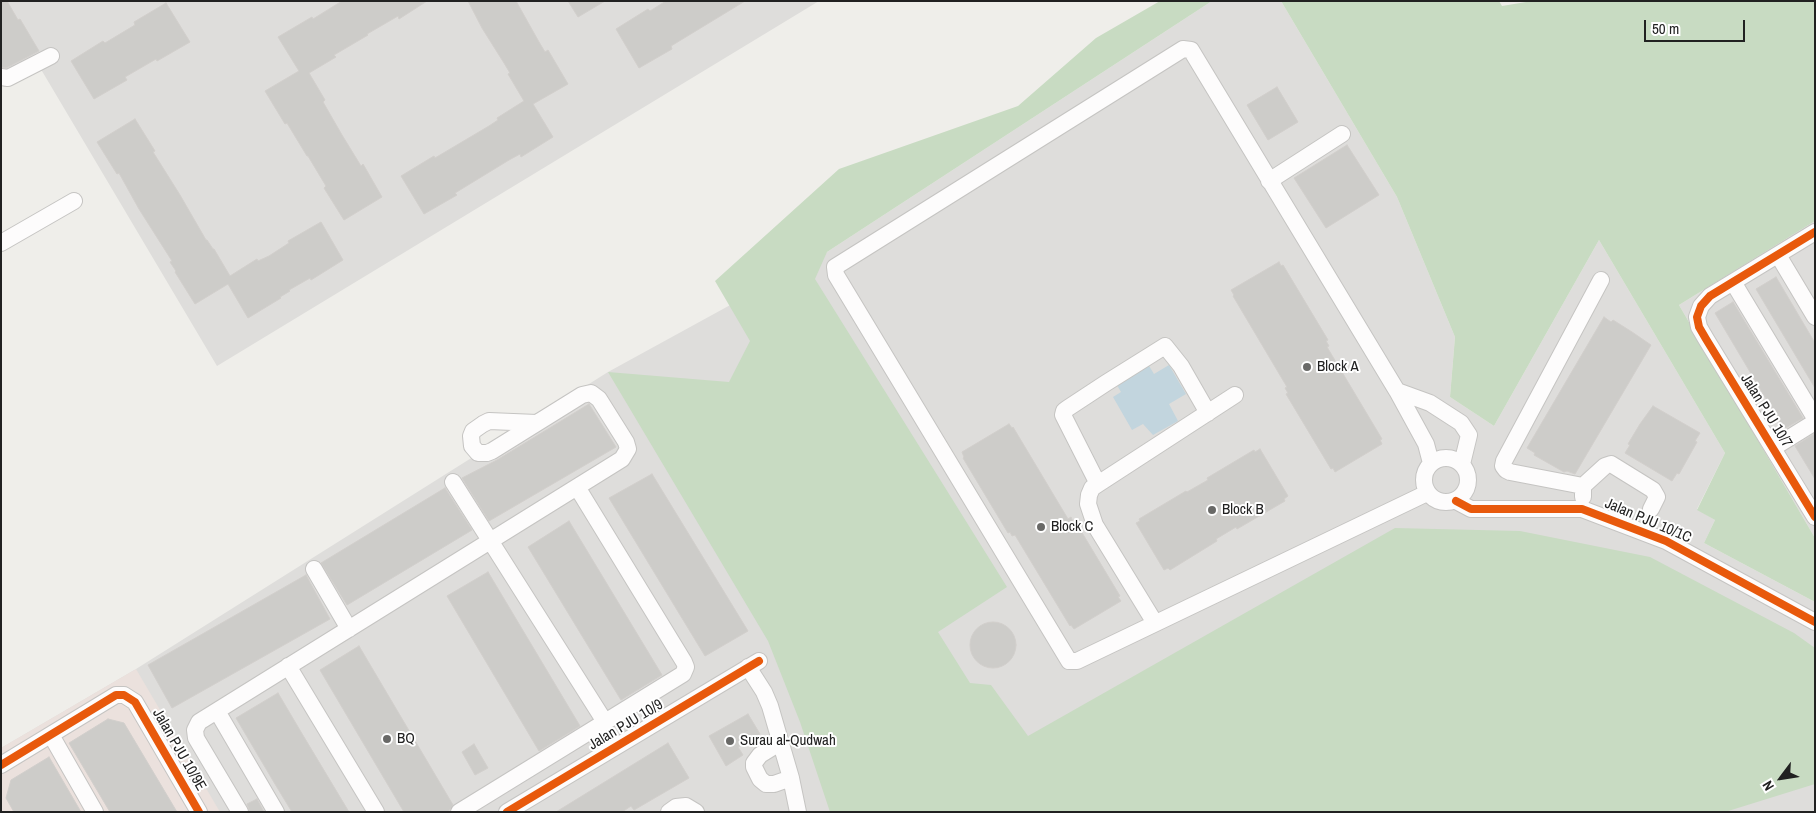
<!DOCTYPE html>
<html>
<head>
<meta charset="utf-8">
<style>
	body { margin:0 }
	#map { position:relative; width:1816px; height:813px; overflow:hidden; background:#efeeea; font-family:"Archivo Narrow",sans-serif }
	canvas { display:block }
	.frame { position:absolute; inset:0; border:2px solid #212121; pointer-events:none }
	.north { position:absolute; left:1756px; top:753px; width:50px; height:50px; -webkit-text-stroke:4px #fff; paint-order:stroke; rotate:239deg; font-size:14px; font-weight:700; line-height:20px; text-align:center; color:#212121 }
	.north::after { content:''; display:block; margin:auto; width:18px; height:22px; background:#212121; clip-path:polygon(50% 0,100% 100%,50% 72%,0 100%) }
	.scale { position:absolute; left:1644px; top:20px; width:101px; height:22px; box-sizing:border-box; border:2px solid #212121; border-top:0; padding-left:6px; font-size:15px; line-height:18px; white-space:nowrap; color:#212121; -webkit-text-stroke:4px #fff; paint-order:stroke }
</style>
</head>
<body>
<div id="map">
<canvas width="1816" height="813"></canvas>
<div class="frame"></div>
<div class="north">N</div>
<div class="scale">50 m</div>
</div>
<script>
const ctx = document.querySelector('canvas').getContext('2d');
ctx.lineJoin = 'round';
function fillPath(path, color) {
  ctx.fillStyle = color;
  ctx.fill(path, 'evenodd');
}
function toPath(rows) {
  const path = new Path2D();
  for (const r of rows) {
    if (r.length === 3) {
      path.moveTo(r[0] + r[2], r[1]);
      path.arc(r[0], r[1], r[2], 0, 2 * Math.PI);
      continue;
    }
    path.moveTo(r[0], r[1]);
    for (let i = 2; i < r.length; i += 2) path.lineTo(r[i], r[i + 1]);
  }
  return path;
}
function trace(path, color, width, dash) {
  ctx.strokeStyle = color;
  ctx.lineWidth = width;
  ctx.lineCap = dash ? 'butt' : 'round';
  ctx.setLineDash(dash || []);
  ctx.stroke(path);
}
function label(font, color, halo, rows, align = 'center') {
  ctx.font = font + ' "Archivo Narrow",sans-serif';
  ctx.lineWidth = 4;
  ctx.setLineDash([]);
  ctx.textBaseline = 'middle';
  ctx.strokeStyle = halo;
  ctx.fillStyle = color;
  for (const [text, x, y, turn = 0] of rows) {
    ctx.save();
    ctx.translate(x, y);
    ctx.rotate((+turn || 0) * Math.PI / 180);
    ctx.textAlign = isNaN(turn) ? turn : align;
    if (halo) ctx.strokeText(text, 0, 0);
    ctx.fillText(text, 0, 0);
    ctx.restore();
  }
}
fillPath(toPath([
	[1,1,819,1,217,366,39,66,4,87,1,83],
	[1212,1,1281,1,1397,197,1455,337,1450,397,1494,426,1599,240,1725,453,1697,509,1715,520,1704,543,1815,602,1815,812,1,812,1,748,136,669,608,372,827,252],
	[1815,221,1815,538,1679,305]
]), '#dedddb');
fillPath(toPath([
	[136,669,220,812,1,812,1,748]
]), '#ebe1dd');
fillPath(toPath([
	[1160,1,1212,1,827,252,815,279,1007,587,938,632,970,683,991,685,1028,736,1395,528,1520,531,1650,557,1794,633,1815,648,1815,784,1725,812,830,812,800,722,768,641,608,372,729,382,750,341,715,281,839,169,1018,106,1096,38],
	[1281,1,1499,1,1502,6,1532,1,1815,1,1815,221,1679,305,1815,538,1815,602,1704,543,1715,520,1697,510,1725,453,1599,240,1494,426,1450,397,1455,337,1397,197]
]), '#c8dbc2');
fillPath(toPath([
	[1143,356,1154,374,1169,365,1186,394,1169,404,1178,421,1153,435,1143,424,1132,430,1113,397,1121,392,1111,375]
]), '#c2d5de');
const building = toPath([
	[1,1,7,1,18,20,20,19,39,51,6,68,1,67,1,1],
	[342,1,427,1,399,19,398,16,367,34,368,35,334,55,336,57,309,73,325,100,323,102,342,135,361,166,363,164,382,197,344,220,324,188,326,186,308,156,307,156,287,123,285,124,265,91,299,71,278,37,312,17,313,19,342,1],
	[468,1,516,1,539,42,545,52,548,50,568,84,533,104,553,137,521,157,520,154,509,160,455,193,457,195,424,214,401,176,434,156,435,158,489,126,498,120,497,118,524,101,508,74,510,73,504,63,482,28,468,1],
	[568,1,605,1,578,17,568,1],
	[666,1,745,1,671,46,672,49,639,68,616,29,648,9,650,11,666,1],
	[166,3,190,42,157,61,156,59,125,77,127,80,94,99,71,61,103,41,105,43,135,25,134,22,166,3],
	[1277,87,1298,122,1268,140,1247,105,1277,87],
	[135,119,155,151,153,152,180,195,206,240,207,240,213,249,214,249,230,276,257,259,258,261,269,256,289,243,288,241,321,222,343,260,311,280,310,278,289,290,290,291,280,297,281,298,248,318,228,284,195,304,175,272,176,271,170,262,172,261,139,209,119,173,117,174,97,142,135,119],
	[1347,145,1379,195,1326,228,1294,178,1347,145],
	[1279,262,1281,266,1283,265,1328,340,1326,341,1329,346,1327,347,1382,439,1380,440,1382,444,1335,472,1333,468,1331,469,1286,394,1288,393,1285,388,1287,387,1233,296,1234,295,1231,290,1279,262],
	[1776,277,1815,343,1815,388,1756,289,1776,277],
	[1733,302,1803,418,1784,429,1715,313,1733,302],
	[1604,317,1611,322,1613,320,1632,332,1651,345,1575,474,1567,471,1564,472,1534,455,1535,453,1527,448,1604,317],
	[589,404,616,447,489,521,462,478,497,460,589,404],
	[1653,406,1700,433,1695,441,1697,442,1679,474,1677,473,1672,481,1625,453,1630,445,1628,444,1640,424,1653,406],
	[1009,424,1012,428,1013,427,1068,519,1071,517,1073,522,1075,521,1120,596,1118,597,1121,601,1074,629,1071,625,1070,626,1015,535,1012,536,1010,532,1008,533,963,458,964,457,962,452,1009,424],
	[1814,434,1815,435,1815,479,1795,446,1814,434],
	[1260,449,1288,496,1284,499,1285,501,1237,529,1236,527,1216,539,1217,541,1170,570,1168,568,1164,570,1136,523,1140,521,1139,519,1186,491,1187,492,1208,480,1207,478,1254,450,1255,452,1260,449],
	[652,474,748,631,705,656,609,498,652,474],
	[445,488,472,530,347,605,321,563,445,488],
	[569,521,662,675,621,700,528,547,569,521],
	[488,572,580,726,539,751,447,596,488,572],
	[306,575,330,619,172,708,148,665,306,575],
	[993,645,23],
	[359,646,453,805,448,812,404,812,320,670,359,646],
	[278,693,301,732,349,812,292,812,275,784,236,718,278,693],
	[748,714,760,734,738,747,743,755,726,766,709,736,748,714],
	[108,719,124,723,177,812,110,812,69,743,108,719],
	[668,743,689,778,634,810,631,806,622,812,556,812,668,743],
	[474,744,488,768,475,775,462,752,474,744],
	[49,757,81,812,14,812,6,798,11,780,49,757],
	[257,799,264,812,250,812,247,804,257,799]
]);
fillPath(building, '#cdccc9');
trace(building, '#d2cfcc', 1);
const minor = toPath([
	[1,77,8,78,51,56],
	[1269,181,1342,134],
	[1815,232,1710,296,1701,306,1697,317,1699,327,1706,339,1815,517],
	[1,243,74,201],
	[1778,255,1815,317],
	[1733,282,1815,418],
	[1397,391,1430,403,1461,423,1469,435,1462,464],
	[1773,448,1815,422],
	[1446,480,22],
	[453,482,605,722],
	[1098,484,1063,415,1064,411,1068,408,1106,383,1165,346,1181,366,1208,413],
	[1583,486,1510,472,1506,470,1503,466,1504,461,1601,280],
	[1427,493,1077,661,1069,661,836,275,835,267,1183,49,1191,50,1397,391,1426,444,1431,463],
	[1583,497,1583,486,1605,466,1611,464,1653,490,1657,497,1651,509],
	[1456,501,1471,509,1582,509,1666,541,1815,622],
	[314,569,349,629],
	[1155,623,1095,525,1088,504,1089,495,1092,488,1098,484,1235,395],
	[288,666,376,812],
	[748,667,764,692,770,706,791,778,798,812],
	[217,711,276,812],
	[51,735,95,812],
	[781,742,760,755,754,763,754,767,760,779,766,784,774,784,791,778],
	[1,765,116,695,124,695,135,702,199,812],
	[240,812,196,738,195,730,199,722,622,459,628,449,626,442,599,399,591,393,582,395,492,451,487,453,478,453,472,446,471,436,473,431,483,424,489,421,537,423],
	[459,812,683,674,686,667,684,662,577,487],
	[507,812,759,661],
	[669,812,676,807,686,806,696,812]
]);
trace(minor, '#c5c4c2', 18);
trace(minor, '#fdfcfc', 16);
trace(toPath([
	[1815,232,1710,296,1701,306,1697,317,1699,327,1706,339,1815,517],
	[1456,501,1471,509,1582,509,1666,541,1815,622],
	[1,765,116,695,124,695,135,702,199,812],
	[507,812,759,661]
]), '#e8590c', 8);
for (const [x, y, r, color] of [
	[1307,367,5,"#696967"],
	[1212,510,5,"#696967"],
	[1041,527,5,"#696967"],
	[387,739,5,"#696967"],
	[730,741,5,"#696967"]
]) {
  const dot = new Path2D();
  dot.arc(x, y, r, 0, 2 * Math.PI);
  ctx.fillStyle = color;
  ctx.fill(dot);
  trace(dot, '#fff', 2);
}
label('15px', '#212121', '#fff', [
	["Block A",1317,367],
	["Block B",1222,510],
	["Block C",1051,527],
	["BQ",397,739],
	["Surau al-Qudwah",740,741]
], 'left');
label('15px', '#212121', '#fff', [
	["Jalan PJU 10/7",1766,411,58],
	["Jalan PJU 10/1C",1648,521,23],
	["Jalan PJU 10/9",626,725,-31],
	["Jalan PJU 10/9E",179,750,60]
]);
</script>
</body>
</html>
